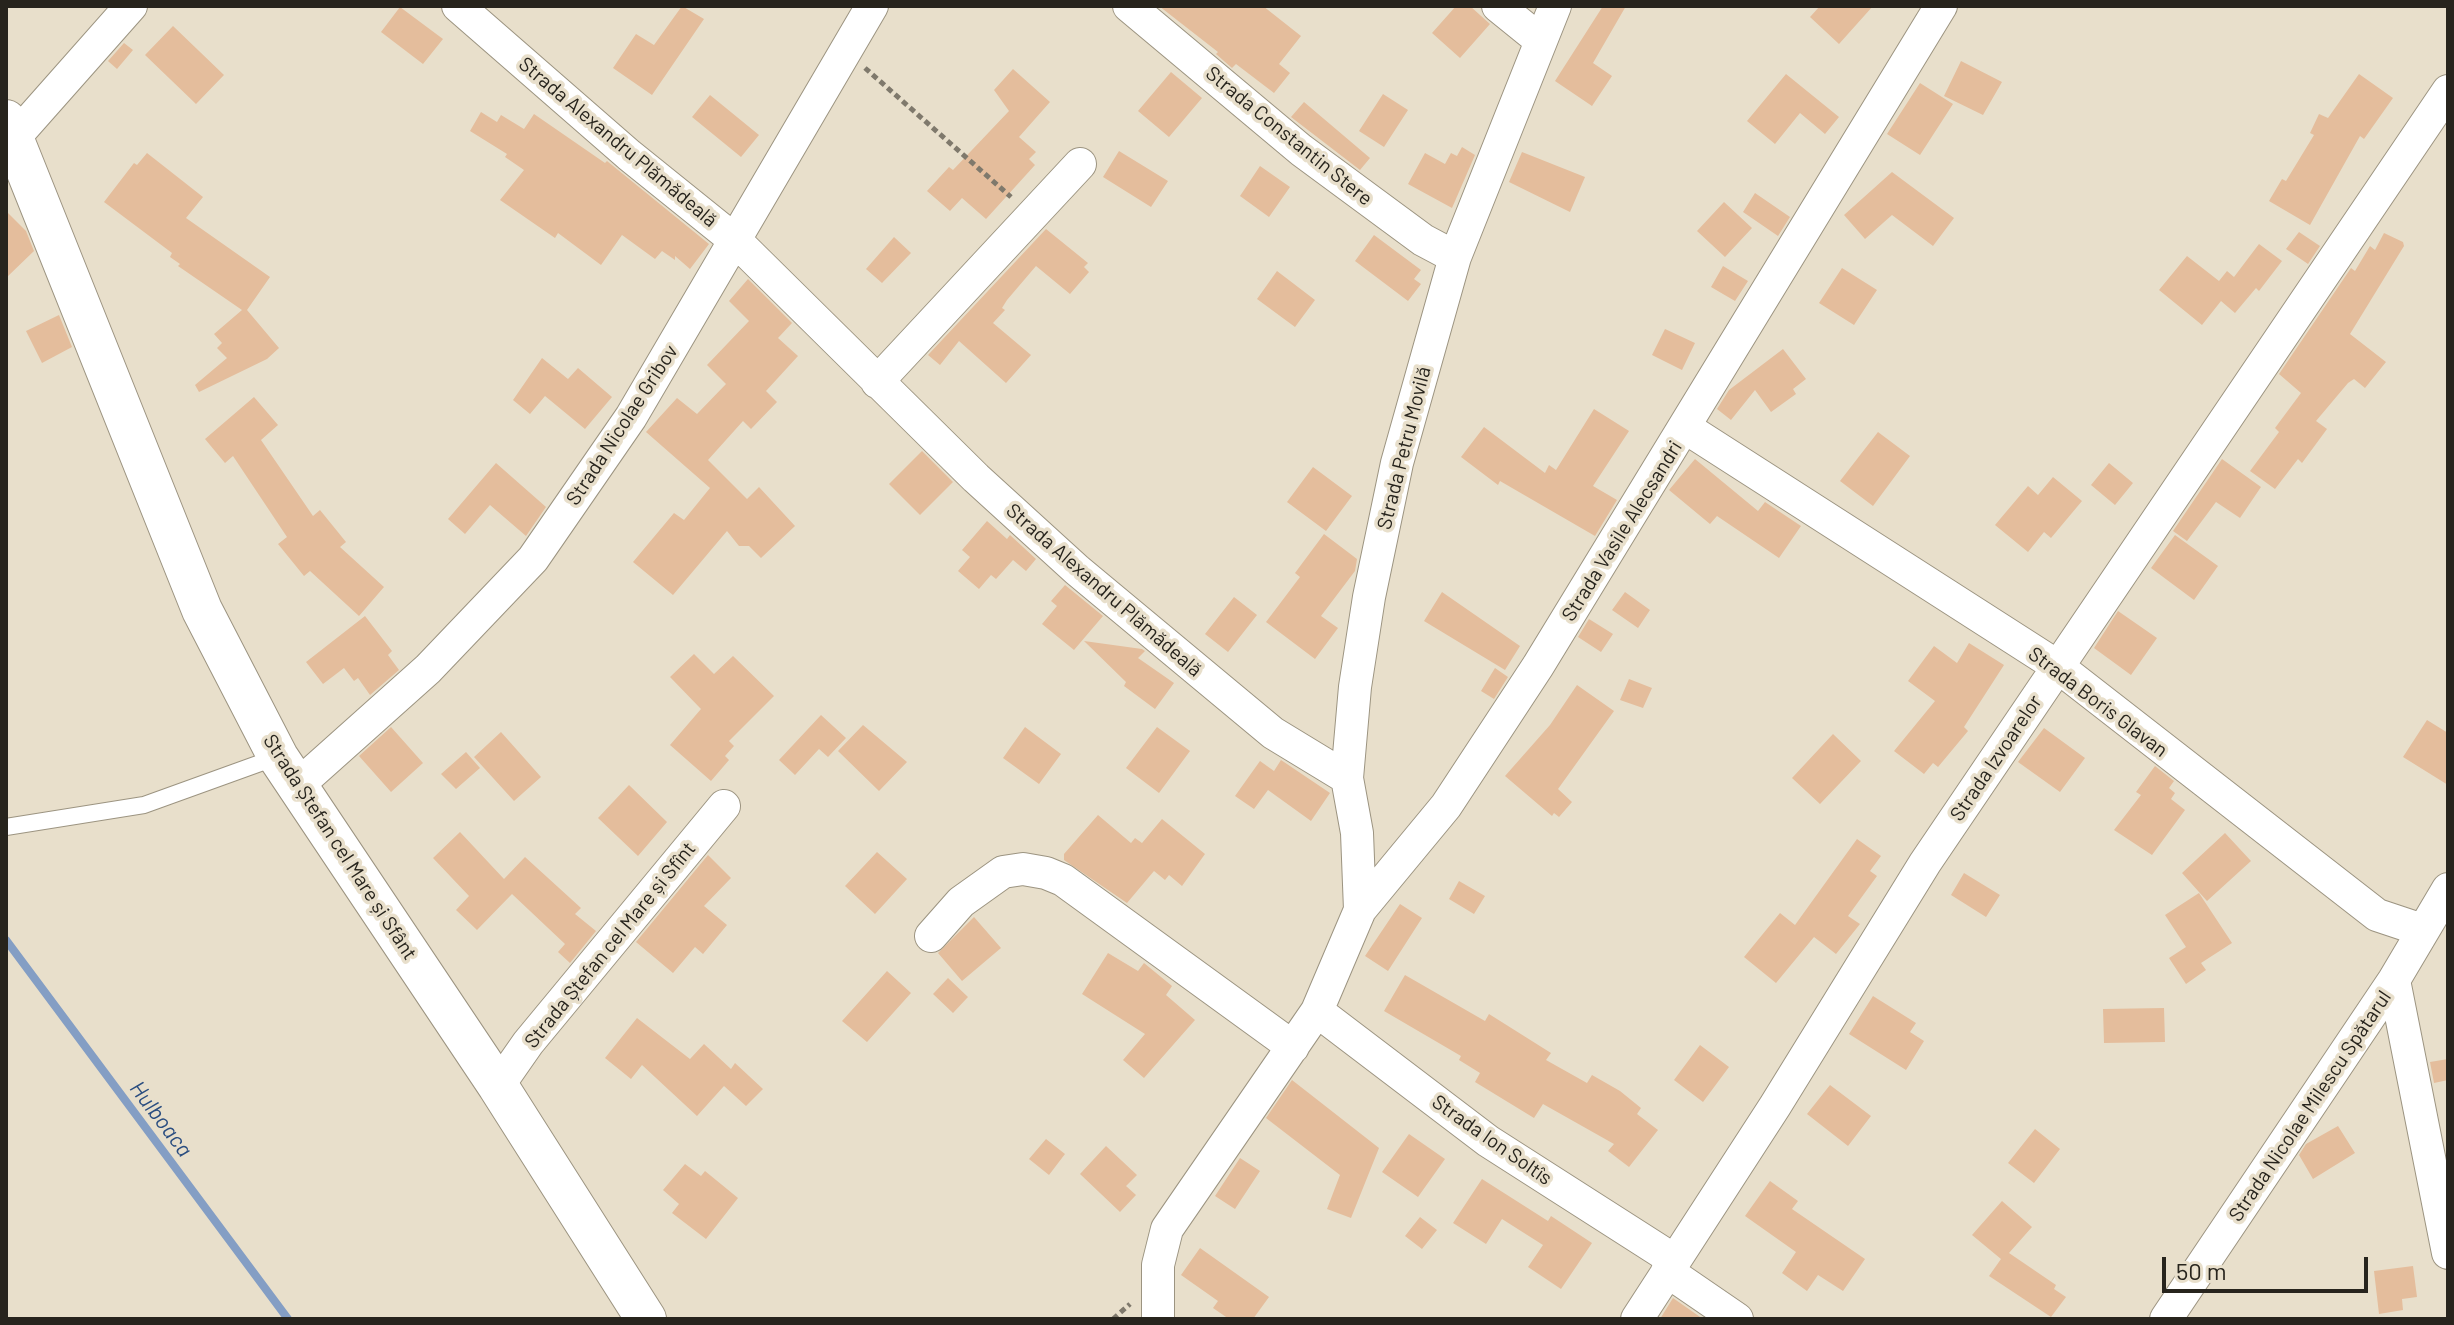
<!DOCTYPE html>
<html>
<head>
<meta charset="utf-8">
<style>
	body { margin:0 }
	#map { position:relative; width:2454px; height:1325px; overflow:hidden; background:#e8dfcb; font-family:Barlow,sans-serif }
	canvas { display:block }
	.frame { position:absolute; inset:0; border:8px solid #27241d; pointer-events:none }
	.scale { position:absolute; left:2162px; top:1257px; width:206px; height:36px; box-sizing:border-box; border:4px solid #27241d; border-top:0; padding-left:10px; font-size:24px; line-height:28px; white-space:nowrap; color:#27241d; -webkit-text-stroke:6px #e8dfcb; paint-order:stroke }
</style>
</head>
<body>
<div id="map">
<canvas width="2454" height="1325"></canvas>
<div class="frame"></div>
<div class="scale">50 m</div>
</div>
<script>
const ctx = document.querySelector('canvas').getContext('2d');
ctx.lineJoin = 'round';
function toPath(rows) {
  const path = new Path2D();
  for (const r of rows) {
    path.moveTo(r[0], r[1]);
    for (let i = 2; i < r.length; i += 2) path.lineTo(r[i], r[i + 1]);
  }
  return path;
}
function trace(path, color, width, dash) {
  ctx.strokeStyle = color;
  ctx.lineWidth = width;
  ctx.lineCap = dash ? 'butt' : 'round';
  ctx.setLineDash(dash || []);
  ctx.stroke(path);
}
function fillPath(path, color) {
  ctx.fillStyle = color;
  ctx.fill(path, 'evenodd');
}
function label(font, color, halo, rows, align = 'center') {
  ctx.font = font + ' Barlow,sans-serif';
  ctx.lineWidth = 7;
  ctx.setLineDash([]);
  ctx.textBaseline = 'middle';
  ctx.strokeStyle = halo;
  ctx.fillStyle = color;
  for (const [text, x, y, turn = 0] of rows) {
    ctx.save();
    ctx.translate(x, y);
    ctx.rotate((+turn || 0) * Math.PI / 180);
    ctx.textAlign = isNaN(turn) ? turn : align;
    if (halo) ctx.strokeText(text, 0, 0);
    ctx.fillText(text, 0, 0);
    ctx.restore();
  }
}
trace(toPath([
	[6,940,288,1319]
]), '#849ec4', 8);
fillPath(toPath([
	[682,6,704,19,652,95,613,68,636,34,654,45],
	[1159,6,1263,6,1301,36,1279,64,1290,73,1274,93,1236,64,1232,68,1216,54,1218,52],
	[1456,6,1470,6,1490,24,1460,58,1432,33],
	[1603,6,1626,6,1593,63,1612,76,1592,106,1555,81],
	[1820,6,1873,6,1839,44,1810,17],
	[400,7,443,39,423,64,381,32],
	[173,26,224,75,196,104,145,55],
	[124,43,133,50,117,69,108,61],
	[1961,61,2002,82,1983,115,1944,96],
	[1013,69,1050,102,1019,137,1036,152,1029,159,1035,165,986,219,962,198,950,211,927,191,949,167,953,170,1009,111,994,90],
	[1171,72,1202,98,1169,137,1138,111],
	[1786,74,1839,117,1825,134,1800,113,1775,144,1747,121],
	[2359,74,2393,98,2364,139,2360,136,2310,225,2269,201,2282,179,2286,181,2314,135,2310,133,2319,114,2328,118],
	[1920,83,1953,104,1920,155,1887,134],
	[1383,94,1408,110,1384,147,1359,131],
	[710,95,759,135,741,157,692,117],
	[1304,102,1370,158,1360,170,1291,117],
	[481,112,497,122,501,115,524,129,534,114,605,163,607,161,709,244,690,269,675,256,675,260,662,251,655,259,622,235,601,265,558,233,555,238,500,200,524,170,505,157,507,154,470,131],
	[1462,147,1475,155,1452,208,1408,184,1425,153,1445,164,1451,153,1457,156],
	[1119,151,1168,181,1151,207,1103,177],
	[1522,152,1585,177,1570,212,1509,182],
	[147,153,203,197,186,218,270,277,247,310,279,348,267,359,199,392,195,385,227,358,217,348,222,343,214,334,242,310,178,266,180,264,170,257,172,253,104,202,134,163,137,165],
	[1260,166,1290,187,1269,217,1240,196],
	[1892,172,1954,218,1933,246,1892,215,1865,239,1844,215],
	[1755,193,1790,217,1778,236,1743,212],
	[1724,202,1752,228,1725,257,1697,231],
	[6,211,26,231,34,251,6,278],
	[1046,229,1088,263,1084,267,1089,272,1070,294,1036,266,1007,300,1002,308,1005,310,993,323,1031,355,1006,383,959,341,940,365,928,355],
	[2299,232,2320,246,2308,264,2286,249],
	[2384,233,2403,242,2404,246,2350,334,2386,362,2365,388,2354,379,2348,383,2316,421,2327,429,2302,463,2298,459,2275,489,2250,471,2279,432,2275,428,2301,393,2279,374,2351,268,2355,271,2370,246,2375,250],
	[1374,235,1421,270,1414,279,1421,284,1408,301,1355,261],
	[894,237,911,253,882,283,866,269],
	[2259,244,2282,261,2259,291,2256,288,2235,313,2221,301,2202,325,2159,290,2187,256,2219,281,2227,271,2234,277],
	[1723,266,1748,281,1735,301,1711,287],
	[1842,268,1877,290,1854,325,1819,303],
	[1277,271,1315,300,1295,327,1257,299],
	[748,279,792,323,778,338,798,356,766,391,777,402,751,429,743,421,708,460,747,499,759,487,795,526,761,558,749,546,739,546,727,531,673,595,633,562,674,513,684,520,710,488,646,432,677,398,697,414,726,384,707,365,749,321,729,301],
	[59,315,72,347,42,363,26,331],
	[1665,329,1695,343,1682,370,1652,355],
	[1783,349,1806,379,1793,389,1796,394,1771,412,1755,390,1731,420,1717,409,1729,390],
	[542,358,568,379,578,368,612,397,585,429,545,396,530,414,513,400],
	[254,397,278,425,261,440,313,516,320,510,346,542,340,547,384,587,359,616,310,571,304,576,278,544,287,537,233,456,225,463,205,439],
	[1594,409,1629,431,1593,486,1617,500,1595,536,1500,481,1498,485,1461,457,1484,427,1545,473,1549,465,1556,470],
	[1878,432,1910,456,1873,506,1840,481],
	[922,451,953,482,920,515,889,484],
	[1695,459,1758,511,1765,502,1801,526,1779,558,1717,516,1710,524,1669,490],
	[2222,459,2261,487,2240,518,2216,502,2187,541,2173,531],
	[496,463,546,507,526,536,490,505,465,534,448,519],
	[2109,463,2133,483,2115,505,2091,485],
	[1313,467,1352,496,1326,531,1287,502],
	[2053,477,2082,501,2051,538,2044,532,2028,552,1995,525,2028,486,2038,495],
	[987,521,1007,539,1010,535,1036,559,1026,571,1013,560,996,579,991,575,979,589,958,571,970,557,962,550],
	[1324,534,1357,559,1355,571,1321,616,1338,628,1315,659,1266,622,1300,577,1295,573],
	[2175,535,2218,566,2194,600,2151,568],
	[1065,585,1103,616,1074,650,1042,624,1057,606,1051,601],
	[1442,592,1520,646,1505,670,1424,621],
	[1625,592,1650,610,1638,628,1612,610],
	[1234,597,1257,615,1228,652,1205,634],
	[2118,611,2157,638,2131,675,2094,648],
	[365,616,392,651,388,655,399,670,370,695,358,678,354,681,344,668,323,684,306,662],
	[1589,619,1613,634,1601,652,1578,637],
	[1084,641,1142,649,1145,651,1138,658,1174,683,1155,709,1124,686,1126,682],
	[1969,643,2004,665,1964,727,1968,731,1938,767,1933,763,1924,774,1894,751,1935,701,1908,681,1934,646,1957,663],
	[694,654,714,674,733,656,774,696,729,741,734,746,725,756,729,760,711,781,670,745,701,709,670,677],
	[1495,668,1508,677,1494,699,1481,691],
	[1629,679,1652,688,1643,708,1620,700],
	[1577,685,1614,711,1558,789,1572,802,1559,817,1554,813,1552,816,1505,776,1550,725],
	[821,715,846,738,828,757,819,749,795,775,779,760],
	[2427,720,2448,733,2448,785,2403,757],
	[863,725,907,762,879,791,838,751],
	[391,727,423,763,391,792,359,756],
	[1025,727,1061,754,1039,784,1003,758],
	[1157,727,1190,751,1159,793,1126,768],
	[2044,728,2085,758,2060,792,2018,762],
	[501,732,541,777,514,801,474,757],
	[1833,734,1861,761,1820,804,1792,778],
	[466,752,480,768,456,789,441,774],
	[1281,760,1330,793,1311,821,1268,790,1254,809,1235,796,1260,761,1274,771],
	[2155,766,2174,781,2169,788,2175,793,2171,799,2185,810,2152,855,2114,830,2141,795,2136,792],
	[629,785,667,822,638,856,598,818],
	[1098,815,1131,843,1135,838,1142,843,1162,819,1205,854,1182,886,1169,875,1165,880,1154,871,1127,903,1064,860,1064,854],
	[460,832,504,879,525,857,581,908,575,914,596,931,570,963,558,952,565,944,512,894,477,930,456,910,469,896,433,858],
	[2225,833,2251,861,2207,901,2182,873],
	[1857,839,1881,856,1870,871,1877,876,1848,916,1860,924,1836,954,1814,937,1776,983,1744,957,1780,913,1795,925],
	[877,852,907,879,875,914,845,886],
	[708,855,731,878,704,906,727,925,703,954,695,947,673,973,636,942],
	[1964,873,2000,895,1986,917,1951,895],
	[1459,881,1485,896,1474,914,1449,899],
	[2199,893,2232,943,2201,963,2206,970,2186,984,2169,958,2186,947,2165,915],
	[1400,904,1422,918,1388,971,1365,956],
	[974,917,1001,948,962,981,938,953],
	[1108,953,1138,971,1144,963,1172,986,1166,995,1195,1020,1144,1078,1123,1060,1145,1034,1082,994],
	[887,971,911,993,867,1042,842,1021],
	[1405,975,1485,1021,1489,1014,1551,1053,1546,1060,1587,1083,1592,1075,1620,1091,1641,1108,1637,1114,1658,1130,1629,1167,1608,1151,1614,1144,1543,1104,1534,1118,1475,1082,1480,1073,1459,1060,1461,1056,1384,1011],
	[948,978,968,997,953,1013,933,994],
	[1873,996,1916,1023,1910,1032,1924,1041,1906,1070,1849,1034],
	[2164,1008,2165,1042,2104,1043,2103,1009],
	[637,1018,690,1059,704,1044,731,1069,735,1063,763,1089,746,1106,724,1086,697,1116,642,1065,631,1079,605,1058],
	[1700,1045,1729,1067,1703,1102,1674,1080],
	[2448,1059,2448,1080,2434,1083,2430,1062],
	[1292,1080,1379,1148,1351,1218,1327,1209,1340,1175,1266,1118],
	[1830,1085,1871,1116,1848,1146,1807,1114],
	[2338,1126,2355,1153,2313,1179,2299,1155,2306,1144],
	[2035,1129,2060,1149,2034,1183,2008,1163],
	[1409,1134,1445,1159,1418,1197,1382,1172],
	[1046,1139,1065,1154,1049,1175,1029,1159],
	[1106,1146,1137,1175,1126,1186,1136,1195,1120,1212,1080,1174],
	[1240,1158,1260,1171,1235,1209,1215,1196],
	[685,1164,701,1176,705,1171,738,1198,706,1239,672,1213,679,1204,663,1190],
	[1482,1179,1548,1221,1551,1216,1592,1243,1561,1289,1528,1267,1543,1245,1502,1219,1486,1244,1453,1223],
	[1770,1181,1798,1201,1792,1209,1865,1259,1843,1291,1818,1275,1807,1291,1782,1273,1796,1252,1745,1216],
	[2002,1201,2032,1227,2009,1253,2056,1285,2054,1289,2066,1297,2051,1317,1989,1276,2001,1259,1972,1235],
	[1420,1217,1437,1230,1422,1249,1405,1236],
	[1200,1248,1269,1297,1253,1319,1229,1319,1213,1308,1218,1301,1181,1275],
	[2413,1266,2417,1297,2402,1299,2403,1310,2379,1314,2374,1271],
	[1673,1298,1703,1319,1660,1319]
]), '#e4bd9c');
const service = toPath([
	[6,827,144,805,277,757]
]);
const minor = toPath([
	[458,6,629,155,737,242,976,478,1077,570,1273,733,1347,778],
	[1129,6,1301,150,1423,240,1455,257],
	[1498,6,1540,40],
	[15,137,131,6],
	[877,382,1080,164],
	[1686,428,2057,666,2377,915,2422,930],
	[297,786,428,669,533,559,631,417,872,6],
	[1360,910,1357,833,1347,778,1355,687,1369,597,1397,463,1455,257,1555,6],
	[931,936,961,902,1003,872,1023,869,1046,873,1063,880,1293,1047],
	[2394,980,2448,1253],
	[1317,1011,1488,1141,1674,1260],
	[498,1086,528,1043,724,806],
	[1667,1271,1737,1319],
	[1158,1319,1158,1265,1167,1229,1317,1011,1360,910,1446,806,1538,666,1941,6],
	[1637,1319,1775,1106,1925,863,2448,91],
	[2166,1319,2394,980,2448,889]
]);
const tertiary = toPath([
	[6,120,202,610,278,757,498,1086,646,1319]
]);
trace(service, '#9c9481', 18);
trace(minor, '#9c9481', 34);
trace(tertiary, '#9c9481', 42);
trace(toPath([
	[865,68,1011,197],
	[1113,1319,1130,1304]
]), '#7f796c', 5, [6, 4]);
trace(service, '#fff', 16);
trace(minor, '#fff', 32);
trace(tertiary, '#fff', 40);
label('20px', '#27241d', '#e8dfcb', [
	["Strada Constantin Stere",1289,136,39],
	["Strada Alexandru Plămădeală",618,142,40],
	["Strada Nicolae Gribov",622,425,-57],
	["Strada Petru Movilă",1404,448,-76],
	["Strada Vasile Alecsandri",1622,531,-58],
	["Strada Alexandru Plămădeală",1104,590,41],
	["Strada Boris Glavan",2098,702,37],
	["Strada Izvoarelor",1996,758,-56],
	["Strada Ștefan cel Mare și Sfânt",340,847,57],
	["Strada Ștefan cel Mare și Sfînt",610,945,-51],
	["Strada Nicolae Milescu Spătarul",2310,1106,-56],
	["Strada Ion Soltîs",1492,1140,35]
]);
label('italic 22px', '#2b4e80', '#e8dfcb', [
	["Hulboaca",161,1119,53]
]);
</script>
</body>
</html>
